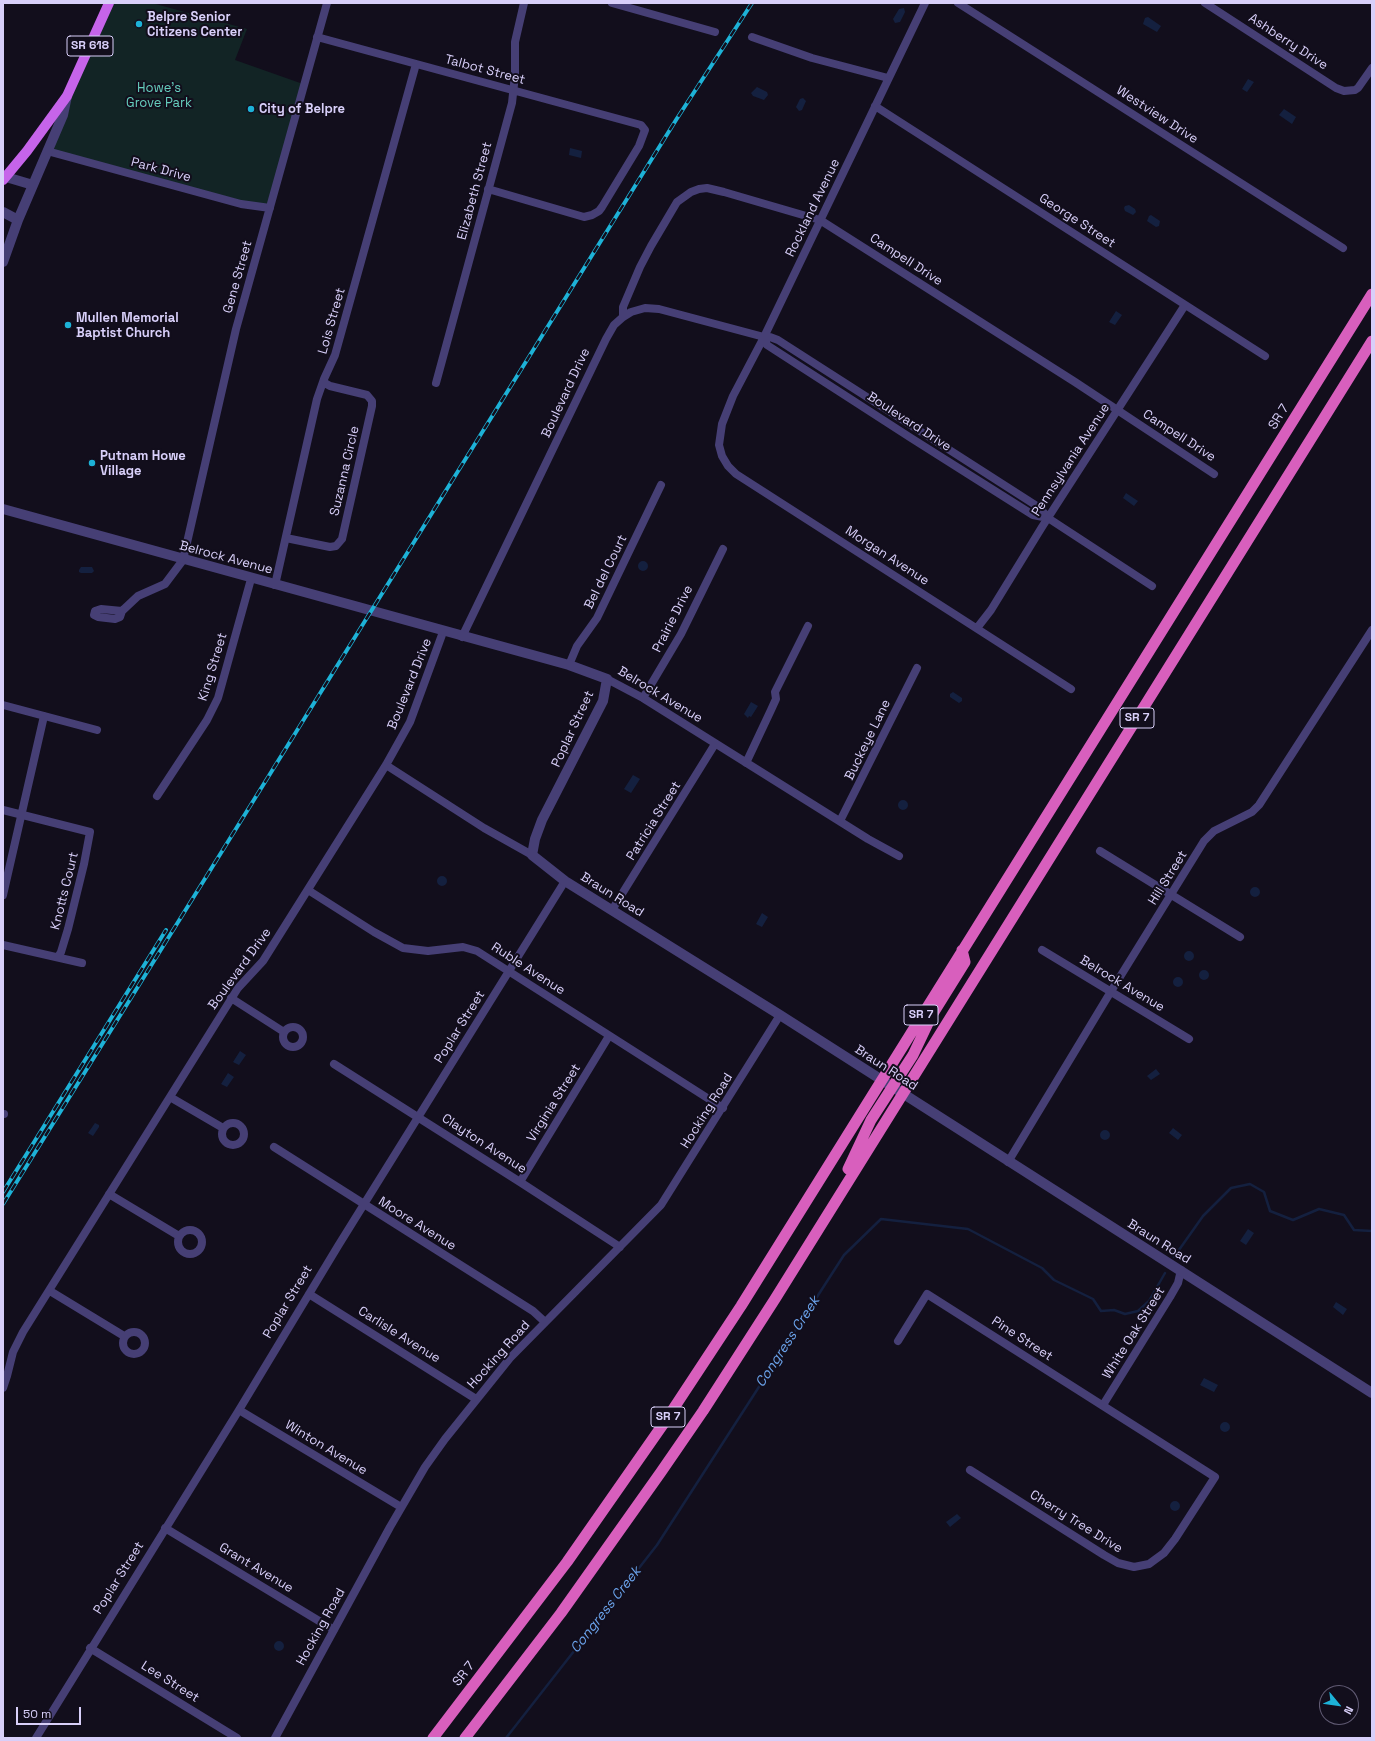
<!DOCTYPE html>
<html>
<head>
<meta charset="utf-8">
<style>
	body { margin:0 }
	#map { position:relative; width:1375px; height:1741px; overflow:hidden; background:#120e1c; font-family:"Space Grotesk",sans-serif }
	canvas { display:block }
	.frame { position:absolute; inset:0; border:4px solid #d8cff9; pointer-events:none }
	.north { position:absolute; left:1319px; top:1685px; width:40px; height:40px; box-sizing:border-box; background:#120e1c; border:1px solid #615b74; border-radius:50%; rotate:119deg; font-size:11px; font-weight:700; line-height:16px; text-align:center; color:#d8cff9 }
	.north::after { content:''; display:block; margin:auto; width:14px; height:18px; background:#1db2d7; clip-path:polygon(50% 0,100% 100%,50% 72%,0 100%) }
	.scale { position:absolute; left:16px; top:1707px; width:65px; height:18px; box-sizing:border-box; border:2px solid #d8cff9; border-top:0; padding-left:5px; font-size:12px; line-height:14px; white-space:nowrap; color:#d8cff9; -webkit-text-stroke:3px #120e1c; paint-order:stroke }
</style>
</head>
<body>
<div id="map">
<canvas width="1375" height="1741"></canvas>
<div class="frame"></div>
<div class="north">N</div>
<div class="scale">50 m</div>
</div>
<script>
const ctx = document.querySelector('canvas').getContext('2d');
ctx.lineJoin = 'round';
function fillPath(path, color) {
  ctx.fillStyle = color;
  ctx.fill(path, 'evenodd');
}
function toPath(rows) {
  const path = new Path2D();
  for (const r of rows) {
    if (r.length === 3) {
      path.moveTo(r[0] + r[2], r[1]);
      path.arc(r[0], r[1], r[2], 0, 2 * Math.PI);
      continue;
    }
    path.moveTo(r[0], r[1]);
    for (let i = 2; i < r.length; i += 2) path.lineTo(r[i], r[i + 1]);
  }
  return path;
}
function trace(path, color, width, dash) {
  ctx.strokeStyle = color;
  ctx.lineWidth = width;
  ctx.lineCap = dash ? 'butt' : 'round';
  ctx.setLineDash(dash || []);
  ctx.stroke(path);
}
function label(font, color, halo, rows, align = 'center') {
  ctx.font = font + ' "Space Grotesk",sans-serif';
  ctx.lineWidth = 4;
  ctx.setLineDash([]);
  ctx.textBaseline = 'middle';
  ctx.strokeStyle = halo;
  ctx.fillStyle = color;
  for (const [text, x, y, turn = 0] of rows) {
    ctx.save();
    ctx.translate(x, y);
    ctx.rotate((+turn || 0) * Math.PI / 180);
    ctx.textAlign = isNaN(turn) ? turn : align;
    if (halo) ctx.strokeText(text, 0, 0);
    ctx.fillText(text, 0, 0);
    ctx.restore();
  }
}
fillPath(toPath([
	[109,3,152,3,247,29,235,60,303,84,270,208,47,151]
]), '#122425');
fillPath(toPath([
	[904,8,905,12,900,22,895,23,893,19,899,9],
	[1148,17,1161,26,1157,32,1143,24,1145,18],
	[1248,79,1254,82,1247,92,1242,89],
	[757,87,767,92,768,95,764,100,753,96,751,93],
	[803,98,806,101,802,110,799,111,796,107,800,99],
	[1284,109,1296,117,1292,124,1279,115],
	[570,148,582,151,581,158,569,155],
	[1129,205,1135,209,1136,212,1133,215,1125,211,1124,208,1125,206],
	[1151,215,1160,221,1159,226,1156,227,1147,221,1149,216],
	[1116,311,1122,315,1115,325,1109,322],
	[1126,493,1138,501,1134,506,1123,498],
	[643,566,5],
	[81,567,92,567,94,571,92,573,81,573,79,572,79,570],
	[953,692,962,698,962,701,959,703,950,697,950,694],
	[751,702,758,706,751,717,749,716,748,718,744,714],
	[633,775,640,779,631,793,624,789],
	[903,805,5],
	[442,881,5],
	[1255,892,5],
	[762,913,768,917,762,927,756,924],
	[1189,956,5],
	[1204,975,5],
	[1178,982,5],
	[240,1051,246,1055,239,1065,233,1062],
	[1156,1069,1160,1074,1151,1080,1147,1076],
	[228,1073,234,1077,227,1087,221,1084],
	[95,1123,99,1125,99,1127,93,1136,88,1133],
	[1173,1128,1182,1135,1178,1140,1169,1133],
	[1105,1135,5],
	[1248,1229,1254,1233,1246,1245,1240,1241],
	[1336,1302,1347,1309,1343,1315,1333,1307],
	[1204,1378,1218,1385,1214,1392,1200,1385],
	[1225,1427,5],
	[1175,1506,5],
	[957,1514,961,1518,950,1527,946,1522],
	[279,1646,5]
]), '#14203f');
trace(toPath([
	[1174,1257,1203,1216,1231,1188,1250,1184,1264,1192,1270,1211,1293,1220,1319,1209,1344,1215,1354,1230,1372,1231],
	[506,1738,657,1545,844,1255,881,1219,968,1229,1042,1268,1054,1280,1093,1299,1101,1311,1114,1310,1125,1314,1138,1311,1149,1301,1165,1273]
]), '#14203f', 2.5);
trace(toPath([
	[612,3,715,32],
	[925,3,764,337,733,396,722,424,719,445,722,456,728,466,736,474,1071,689],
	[958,3,1343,248],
	[1205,3,1336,88,1344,91,1355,90,1358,88,1372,68],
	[317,37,641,125,645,130,639,146,602,207,599,211,592,215,584,217,488,189],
	[752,37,812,58,888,78],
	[875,106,1265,356],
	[47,151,241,204,270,208],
	[623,317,623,307,640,267,651,246,677,202,691,192,699,189,707,188,724,192,820,220,1075,382,1214,474],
	[764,337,767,345,911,438,1033,515,1048,518],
	[436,383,512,103,515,75,515,42,524,3],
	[286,538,330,547,336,546,342,539,372,406,372,401,367,395,363,394,330,386,323,382],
	[275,585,317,399,324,379,335,355,416,64],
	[122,611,120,617,115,619,98,617,94,615,95,611,101,609,122,611,138,596,165,584,183,560,236,329,327,3],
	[977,628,991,610,1042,527,1185,305],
	[462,637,606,339,614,325,623,317,631,312,645,308,659,309,764,337,770,337,778,340,1040,508,1048,518,1152,586],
	[569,665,577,646,597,618,661,485],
	[607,679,643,698,868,839,899,856],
	[643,698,681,634,723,549],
	[3,705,97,730],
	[746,763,771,710,776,699,775,692,808,626],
	[386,765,484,828,532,855],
	[157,796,207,720,218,698,251,579],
	[3,810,90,832,84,864,68,929,61,952,58,957],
	[840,821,917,668],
	[1100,851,1240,937],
	[308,890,374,932,403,948,428,951,463,947,477,951,723,1108],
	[3,895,44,716],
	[612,910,715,744],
	[3,945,82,963],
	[1042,950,1189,1039],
	[231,998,284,1032],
	[293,1037,10],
	[334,1064,520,1182,620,1247],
	[170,1097,223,1128],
	[3,1114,4,1114],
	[233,1134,11],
	[274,1147,533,1311,545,1322],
	[1008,1162,1110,993,1204,841,1214,831,1252,812,1259,805,1372,630],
	[520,1182,609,1036],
	[109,1194,179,1236],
	[190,1242,12],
	[50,1291,124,1336],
	[309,1294,476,1399],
	[134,1343,11],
	[898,1341,927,1294,1215,1477,1175,1539,1164,1553,1149,1564,1134,1567,1118,1563,1104,1555,970,1470],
	[3,1388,7,1376,13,1352,23,1332,238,988,263,961,386,765,410,722,443,632],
	[1103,1405,1170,1297,1178,1283,1181,1270],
	[239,1410,401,1507],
	[165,1528,334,1630],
	[90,1648,237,1738],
	[36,1738,239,1410,338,1246,565,881],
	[275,1738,390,1527,425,1467,445,1439,510,1358,661,1205,780,1015]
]), '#463f75', 8);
trace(toPath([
	[6,177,33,185],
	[3,212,18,220],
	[3,262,18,220,63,115,67,96],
	[3,509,569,665,607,679,603,701,542,820,535,839,532,855,565,881,780,1015,1372,1393]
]), '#463f75', 10);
trace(toPath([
	[3,180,27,151,67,96,109,3]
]), '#c664ea', 10);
trace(toPath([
	[848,1169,871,1120,913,1055,932,1015,965,962,962,950],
	[433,1738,567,1562,664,1423,741,1306,1372,294],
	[465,1738,561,1613,661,1472,703,1411,775,1299,1372,341]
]), '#d85fbd', 11);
const rail = toPath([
	[3,1192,166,930],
	[3,1204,676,120,752,3]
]);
trace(rail, '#1db2d7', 4);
trace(rail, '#120e1c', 2.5, [8]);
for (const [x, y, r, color] of [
	[139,24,4,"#1db2d7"],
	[251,109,4,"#1db2d7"],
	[68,325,4,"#1db2d7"],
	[92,463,4,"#1db2d7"]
]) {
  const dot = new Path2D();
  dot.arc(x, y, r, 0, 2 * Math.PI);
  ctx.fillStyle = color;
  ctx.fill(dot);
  trace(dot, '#120e1c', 1.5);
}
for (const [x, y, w] of [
	[90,46,46],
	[1137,718,34],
	[921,1015,34],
	[668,1417,34]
]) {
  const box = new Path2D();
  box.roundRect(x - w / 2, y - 10, w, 20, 3);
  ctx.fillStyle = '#120e1c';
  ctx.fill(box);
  trace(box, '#d8cff9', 1);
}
label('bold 12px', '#d8cff9', null, [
	["SR 618",90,46],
	["SR 7",1137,718],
	["SR 7",921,1015],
	["SR 7",668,1417]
]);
label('bold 13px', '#d8cff9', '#120e1c', [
	["Belpre Senior",147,17],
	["Citizens Center",147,32],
	["City of Belpre",259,109],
	["Mullen Memorial",76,318],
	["Baptist Church",76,333],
	["Putnam Howe",100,456],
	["Village",100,471]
], 'left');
label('13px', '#d8cff9', '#120e1c', [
	["Ashberry Drive",1288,42,33],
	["Talbot Street",485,70,15],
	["Westview Drive",1157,115,33],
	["Park Drive",161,170,15],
	["Elizabeth Street",475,191,-75],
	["Rockland Avenue",813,208,-64],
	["George Street",1077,221,33],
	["Campell Drive",906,260,33],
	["Gene Street",238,277,-74],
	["Lois Street",332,321,-74],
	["Boulevard Drive",566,393,-65],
	["SR 7",1279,417,-58],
	["Boulevard Drive",909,422,33],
	["Campell Drive",1179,436,33],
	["Pennsylvania Avenue",1071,460,-57],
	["Suzanna Circle",345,471,-77],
	["Morgan Avenue",887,556,33],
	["Belrock Avenue",226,558,15],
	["Bel del Court",606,572,-64],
	["Prairie Drive",673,619,-63],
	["King Street",213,667,-73],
	["Boulevard Drive",410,684,-68],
	["Belrock Avenue",660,695,31],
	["Poplar Street",573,729,-65],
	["Buckeye Lane",868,740,-64],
	["Patricia Street",654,821,-58],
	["Hill Street",1168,878,-58],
	["Knotts Court",65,891,-76],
	["Braun Road",612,895,32],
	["Boulevard Drive",240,969,-54],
	["Ruble Avenue",528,969,33],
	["Belrock Avenue",1122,984,31],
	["Poplar Street",460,1027,-58],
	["Braun Road",886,1068,33],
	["Virginia Street",554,1103,-58],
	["Hocking Road",707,1111,-58],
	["Clayton Avenue",484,1144,33],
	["Moore Avenue",417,1224,32],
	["Braun Road",1159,1242,32],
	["Poplar Street",288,1302,-59],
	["White Oak Street",1134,1333,-58],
	["Carlisle Avenue",399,1335,32],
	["Pine Street",1022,1339,33],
	["Hocking Road",499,1355,-48],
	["Winton Avenue",326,1448,31],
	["Cherry Tree Drive",1076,1522,32],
	["Grant Avenue",256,1568,31],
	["Poplar Street",119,1578,-58],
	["Hocking Road",321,1627,-61],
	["SR 7",464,1674,-52],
	["Lee Street",170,1682,32]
]);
label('13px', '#66cebe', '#120e1c', [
	["Howe’s",159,88],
	["Grove Park",159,103]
]);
label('italic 14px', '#6ba3eb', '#120e1c', [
	["Congress Creek",788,1342,-57],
	["Congress Creek",606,1610,-52]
]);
</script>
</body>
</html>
